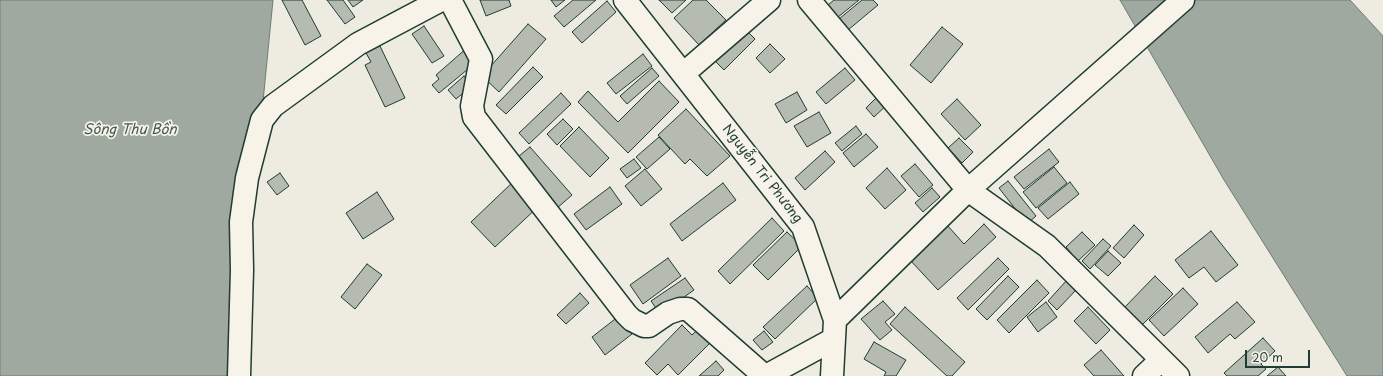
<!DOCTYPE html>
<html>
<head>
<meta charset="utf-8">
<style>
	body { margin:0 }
	#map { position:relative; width:1383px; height:376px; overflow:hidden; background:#eeece1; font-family:"Playpen Sans",sans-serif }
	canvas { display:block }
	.scale { position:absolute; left:1245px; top:350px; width:65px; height:18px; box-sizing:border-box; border:2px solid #1f3d34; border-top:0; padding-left:5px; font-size:12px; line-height:14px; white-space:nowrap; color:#1f3d34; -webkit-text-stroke:3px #f7f3e8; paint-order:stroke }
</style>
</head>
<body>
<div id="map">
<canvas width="1383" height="376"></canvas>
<div class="scale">20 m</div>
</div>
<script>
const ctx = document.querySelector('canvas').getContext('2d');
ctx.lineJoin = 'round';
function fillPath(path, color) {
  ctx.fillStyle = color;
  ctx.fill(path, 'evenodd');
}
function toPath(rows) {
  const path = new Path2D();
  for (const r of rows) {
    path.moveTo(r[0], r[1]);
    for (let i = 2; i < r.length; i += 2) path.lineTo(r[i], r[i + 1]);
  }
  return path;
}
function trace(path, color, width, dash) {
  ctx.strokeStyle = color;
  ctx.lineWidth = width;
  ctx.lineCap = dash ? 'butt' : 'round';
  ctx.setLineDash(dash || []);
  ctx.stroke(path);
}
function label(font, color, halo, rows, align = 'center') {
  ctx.font = font + ' "Playpen Sans",sans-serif';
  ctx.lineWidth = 3.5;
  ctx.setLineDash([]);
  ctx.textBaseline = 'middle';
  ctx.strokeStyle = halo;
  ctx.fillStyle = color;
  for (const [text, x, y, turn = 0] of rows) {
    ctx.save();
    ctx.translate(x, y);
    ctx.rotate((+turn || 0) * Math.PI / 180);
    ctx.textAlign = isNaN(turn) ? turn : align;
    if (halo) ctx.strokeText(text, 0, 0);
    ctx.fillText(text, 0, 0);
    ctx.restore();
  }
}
const water = toPath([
	[0,0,273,0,236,376,0,376,0,0],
	[1120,0,1350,0,1383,36,1383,376,1347,376,1224,180,1120,0]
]);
fillPath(water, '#9fa99f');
trace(water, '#6c7e74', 1);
const building = toPath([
	[282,0,302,0,321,36,305,45,282,0],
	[327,0,343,0,355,17,345,24,327,0],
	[348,0,363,0,353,7,348,0],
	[480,0,509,0,511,6,486,16,480,0],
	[551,0,565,0,556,7,551,0],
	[573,0,596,0,564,27,554,16,573,0],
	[659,0,686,0,672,13,659,0],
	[693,0,706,0,726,20,699,45,674,18,693,0],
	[834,0,859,0,832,22,822,10,834,0],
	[862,0,873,0,878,5,848,30,839,19,862,0],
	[607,1,616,12,582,43,572,32,607,1],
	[528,24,546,39,499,92,482,76,528,24],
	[424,26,444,56,432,63,412,34,424,26],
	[942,27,963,44,931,83,910,65,942,27],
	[744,28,755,39,724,70,714,60,744,28],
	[770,44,785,59,770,73,756,58,770,44],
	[380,46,405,98,385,107,365,65,371,62,366,53,380,46],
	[468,47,479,60,439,93,432,85,439,79,436,75,468,47],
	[643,54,652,66,616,94,607,83,643,54],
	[533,67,543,77,506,114,496,105,533,67],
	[652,68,659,76,627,104,620,96,652,68],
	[845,68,855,80,826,104,816,92,845,68],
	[464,76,472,86,456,99,448,90,464,76],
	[659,81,679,102,628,153,578,102,588,91,618,122,659,81],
	[797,92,807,110,786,123,775,104,797,92],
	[561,93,571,104,529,144,519,133,561,93],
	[881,93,890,102,874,117,866,108,881,93],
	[957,99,981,125,965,140,941,114,957,99],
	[686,109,730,156,707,176,690,159,685,164,658,135,686,109],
	[819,112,831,133,807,147,794,126,819,112],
	[563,119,573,129,557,145,547,134,563,119],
	[856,126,862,134,842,151,835,143,856,126],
	[579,127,609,158,590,177,560,146,579,127],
	[866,134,878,147,854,167,843,153,866,134],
	[659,137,670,149,647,169,636,157,659,137],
	[959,138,973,152,962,163,948,148,959,138],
	[530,147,572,195,556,209,513,161,530,147],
	[1049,149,1059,162,1024,189,1014,177,1049,149],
	[825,151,835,162,805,190,795,178,825,151],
	[634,159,641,168,627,178,620,169,634,159],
	[915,164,933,185,919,197,901,176,915,164],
	[1054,167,1067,183,1036,208,1023,192,1054,167],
	[887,168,906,190,885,209,866,188,887,168],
	[645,169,662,189,641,206,625,186,645,169],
	[280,173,289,186,277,195,267,182,280,173],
	[515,180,539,206,495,247,471,222,515,180],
	[1008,181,1036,216,1027,224,999,188,1008,181],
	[1070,182,1079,194,1048,219,1038,208,1070,182],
	[723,183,736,200,682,241,670,224,723,183],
	[610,187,622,204,586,230,574,214,610,187],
	[932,188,940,197,923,212,915,203,932,188],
	[377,192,394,219,363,239,346,213,377,192],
	[772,218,784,231,730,284,718,271,772,218],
	[984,224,996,237,938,290,910,260,947,225,964,244,984,224],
	[1134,225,1144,235,1124,258,1113,248,1134,225],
	[1211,231,1238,265,1216,282,1204,267,1189,278,1175,260,1211,231],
	[787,232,802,246,768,280,753,265,787,232],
	[1082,232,1095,245,1078,261,1066,247,1082,232],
	[1103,239,1111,246,1090,269,1082,261,1103,239],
	[1108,251,1121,263,1108,276,1095,265,1108,251],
	[668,258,681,276,643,304,630,285,668,258],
	[998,258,1009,269,968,310,957,298,998,258],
	[367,264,382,275,355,309,341,297,367,264],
	[1008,276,1019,287,987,320,976,309,1008,276],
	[1155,276,1173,294,1141,326,1123,309,1155,276],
	[685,278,694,290,660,314,651,301,685,278],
	[1037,280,1049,293,1009,333,997,320,1037,280],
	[1067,280,1077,289,1057,310,1048,301,1067,280],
	[807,286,818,298,775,339,763,327,807,286],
	[1183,288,1198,304,1164,336,1149,320,1183,288],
	[580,293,589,303,566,324,557,315,580,293],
	[883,301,895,314,885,322,892,330,880,340,861,319,883,301],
	[1046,302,1057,317,1038,332,1027,317,1046,302],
	[1237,302,1255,322,1235,339,1230,334,1208,353,1195,337,1237,302],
	[905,307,965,362,952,376,947,376,890,324,905,307],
	[1088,307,1110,330,1096,344,1074,321,1088,307],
	[619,316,632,334,605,355,592,337,619,316],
	[682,325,692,335,698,329,711,342,678,375,668,364,657,375,645,363,682,325],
	[764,331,773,342,762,350,753,340,764,331],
	[1263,338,1275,351,1261,364,1266,369,1258,376,1227,376,1224,373,1263,338],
	[874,342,906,360,896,376,884,376,886,372,864,359,874,342],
	[1101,350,1124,376,1094,376,1084,365,1101,350],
	[716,361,724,370,718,376,699,376,716,361],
	[1278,367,1286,376,1267,376,1278,367]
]);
fillPath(building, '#b5bbb0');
trace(building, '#1f3d34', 1);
const street = toPath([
	[450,0,481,59,472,106,474,117,626,314,632,320,644,326,649,326,668,313,680,309,688,309,761,373,768,375,834,339],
	[625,0,803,227,835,320,832,376],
	[809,0,968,190,1047,246,1178,376],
	[683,74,769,0],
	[835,320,968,190,1183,0],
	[239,376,242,270,241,222,247,178,262,120,273,106,358,44,441,0],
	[1144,376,1161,360]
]);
trace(street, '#1f3d34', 25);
trace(street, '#f7f3e8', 22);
label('13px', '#1f3d34', '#f7f3e8', [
	["Nguyễn Tri Phương",762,174,52]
]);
label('italic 14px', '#3f584f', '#f7f3e8', [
	["Sông Thu Bồn",130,130]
]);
</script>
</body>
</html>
